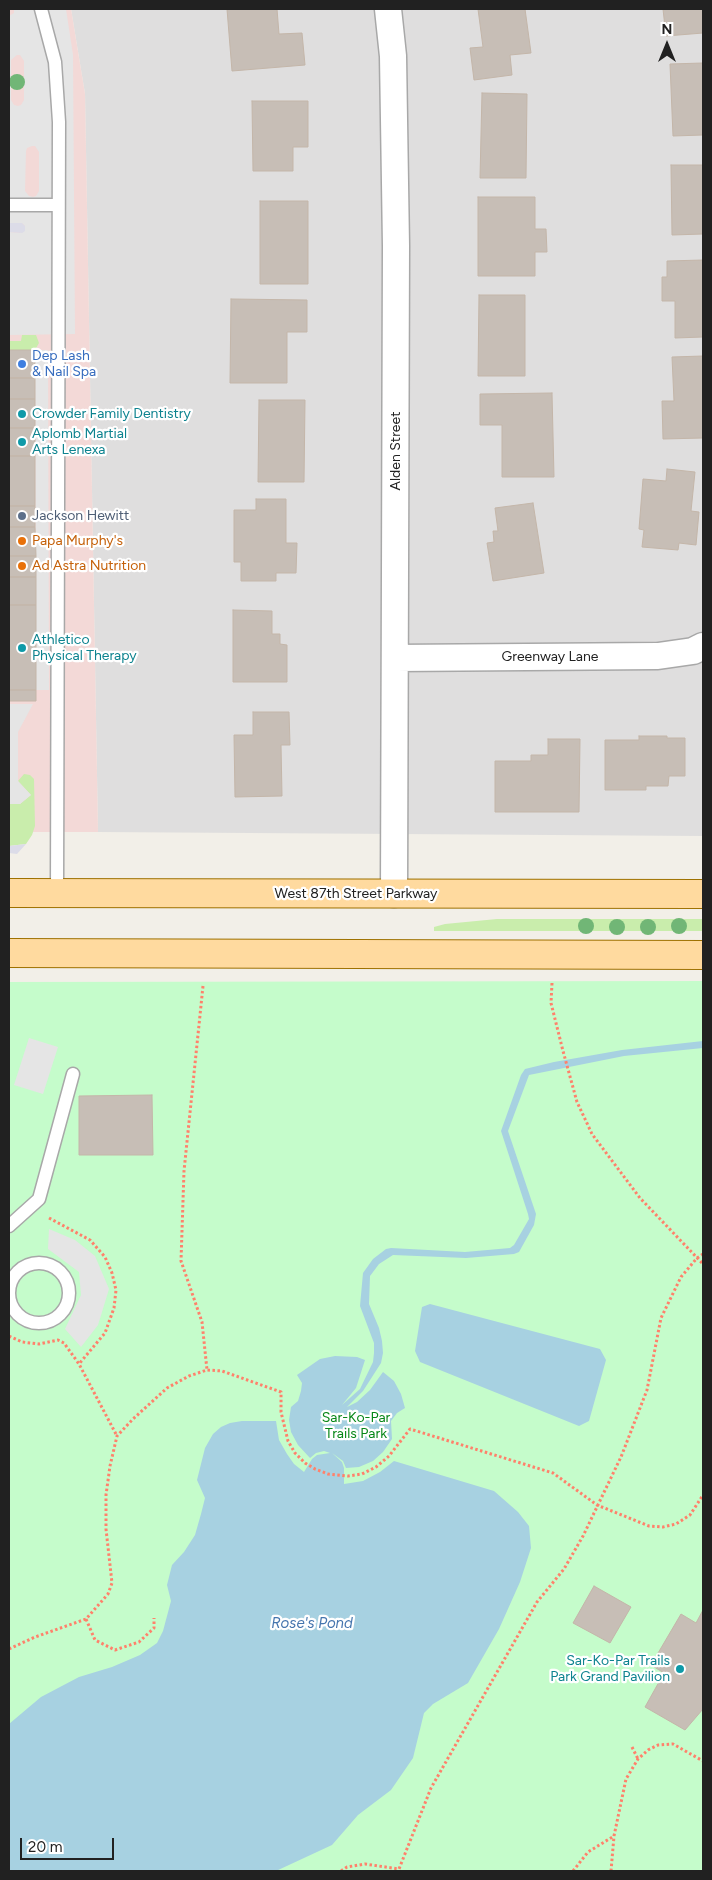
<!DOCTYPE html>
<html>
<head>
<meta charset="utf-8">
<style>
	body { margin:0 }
	#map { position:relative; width:712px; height:1880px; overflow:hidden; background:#f2efe8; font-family:Figtree,sans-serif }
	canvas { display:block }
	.frame { position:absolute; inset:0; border:10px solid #212121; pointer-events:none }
	.north { position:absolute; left:642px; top:20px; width:50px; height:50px; -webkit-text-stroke:4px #fff; paint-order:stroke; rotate:0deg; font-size:14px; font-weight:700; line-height:20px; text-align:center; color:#212121 }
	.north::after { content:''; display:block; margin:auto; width:18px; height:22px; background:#212121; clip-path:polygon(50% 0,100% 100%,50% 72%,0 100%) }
	.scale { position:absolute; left:20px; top:1838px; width:94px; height:22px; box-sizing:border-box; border:2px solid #212121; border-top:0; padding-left:6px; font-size:15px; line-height:18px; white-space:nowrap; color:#212121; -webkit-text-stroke:4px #fff; paint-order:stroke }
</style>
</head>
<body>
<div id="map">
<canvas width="712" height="1880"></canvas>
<div class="frame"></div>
<div class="north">N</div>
<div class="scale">20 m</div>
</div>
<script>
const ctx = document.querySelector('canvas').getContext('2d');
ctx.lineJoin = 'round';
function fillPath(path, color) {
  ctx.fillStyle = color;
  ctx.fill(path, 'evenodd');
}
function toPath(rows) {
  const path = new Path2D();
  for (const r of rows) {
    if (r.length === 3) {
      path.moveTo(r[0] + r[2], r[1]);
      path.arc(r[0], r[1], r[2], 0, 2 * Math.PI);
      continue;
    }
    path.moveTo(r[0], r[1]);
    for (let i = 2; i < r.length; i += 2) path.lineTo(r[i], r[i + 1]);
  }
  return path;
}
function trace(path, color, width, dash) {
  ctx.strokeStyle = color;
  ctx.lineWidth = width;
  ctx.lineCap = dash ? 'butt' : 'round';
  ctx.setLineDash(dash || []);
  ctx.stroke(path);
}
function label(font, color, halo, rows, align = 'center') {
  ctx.font = font + ' Figtree,sans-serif';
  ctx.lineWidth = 4.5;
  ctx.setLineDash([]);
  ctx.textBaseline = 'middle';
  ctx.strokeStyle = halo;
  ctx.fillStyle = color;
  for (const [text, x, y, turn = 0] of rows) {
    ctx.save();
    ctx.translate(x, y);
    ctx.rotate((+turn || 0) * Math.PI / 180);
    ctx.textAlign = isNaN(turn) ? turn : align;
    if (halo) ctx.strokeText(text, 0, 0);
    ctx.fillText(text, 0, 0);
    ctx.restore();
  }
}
fillPath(toPath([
	[71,9,703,9,703,836,98,832,85,94]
]), '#dfdede');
fillPath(toPath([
	[9,9,71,9,85,94,98,832,9,832]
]), '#f3d9d7');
fillPath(toPath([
	[22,335,36,335,39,343,35,350,9,350,9,341,21,341],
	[24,774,30,775,34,779,35,826,32,835,26,844,9,846,9,804,20,804,31,795,18,781],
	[497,919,703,919,703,931,434,931,434,927,445,924]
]), '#c9edac');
fillPath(toPath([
	[703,981,703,1871,9,1871,9,982]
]), '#c5fccb');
fillPath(toPath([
	[14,9,66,9,73,55,75,334,9,335,9,232,22,233,25,226,22,223,9,223,9,16,14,13],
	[17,55,20,55,24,61,24,100,21,105,18,106,14,105,11,100,11,60],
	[32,146,35,146,39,152,39,191,36,196,33,197,29,196,25,191,26,151,27,148],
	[35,350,48,350,49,690,36,690],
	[9,704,33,704,18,732,18,781,31,795,20,804,9,804],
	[29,1038,58,1047,43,1094,14,1085],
	[49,1229,75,1240,95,1256,109,1289,98,1325,81,1347,65,1329,81,1295,79,1272,48,1249]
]), '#e5e5e5');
fillPath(toPath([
	[9,223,22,223,25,226,25,231,22,233,9,232],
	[26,844,17,854,9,853,9,846]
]), '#dcdce8');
fillPath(toPath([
	[703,1041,703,1048,624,1056,529,1075,508,1131,536,1214,534,1225,519,1252,514,1254,466,1258,393,1255,379,1264,370,1276,369,1304,379,1328,382,1341,383,1353,381,1363,363,1391,347,1407,357,1402,370,1390,383,1372,394,1381,401,1394,405,1408,397,1413,391,1421,392,1439,383,1452,373,1461,359,1467,346,1468,343,1461,332,1453,342,1462,344,1468,344,1484,363,1481,380,1472,394,1461,494,1491,518,1512,529,1526,531,1548,520,1582,499,1629,468,1683,433,1704,424,1713,413,1758,391,1790,358,1815,332,1845,276,1871,9,1871,9,1724,41,1697,79,1677,112,1667,140,1655,157,1643,163,1631,171,1601,167,1585,172,1565,184,1552,195,1535,201,1514,205,1498,197,1480,205,1448,213,1434,221,1427,230,1423,242,1421,276,1421,279,1440,287,1454,294,1464,304,1472,312,1459,317,1455,330,1453,324,1451,316,1453,310,1458,298,1445,291,1432,289,1420,291,1407,298,1401,301,1391,302,1383,297,1375,320,1359,335,1356,357,1357,365,1360,356,1388,342,1405,360,1389,373,1362,374,1353,374,1343,360,1306,363,1273,373,1259,386,1249,391,1248,465,1252,510,1248,514,1245,529,1219,528,1214,501,1131,521,1075,525,1069,554,1062,622,1050],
	[430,1304,600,1349,606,1360,589,1421,579,1426,420,1362,415,1351,422,1307]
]), '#a7d1e1');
const building = toPath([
	[227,9,277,9,279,34,302,33,305,65,232,71,227,9],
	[478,9,525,9,531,53,510,55,512,75,474,80,470,48,483,47,478,9],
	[663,9,703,9,703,33,666,36,663,9],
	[703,63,703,135,673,136,670,64,703,63],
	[482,93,527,94,526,178,480,178,482,93],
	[252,101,308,101,308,147,293,147,293,171,253,171,252,101],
	[671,165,703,165,703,234,672,235,671,165],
	[478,197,535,197,535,229,546,229,547,252,535,252,535,276,478,276,478,197],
	[260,201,308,201,308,284,260,284,260,201],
	[703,260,703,337,675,338,675,301,662,301,662,277,667,277,667,261,703,260],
	[479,295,525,295,525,376,478,376,479,295],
	[231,299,307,300,307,332,287,332,287,383,230,383,231,299],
	[9,350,35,350,35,378,9,378,9,350],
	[703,356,703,438,663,439,662,401,674,401,672,357,703,356],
	[9,378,35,378,35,399,9,399,9,378],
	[552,393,554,477,502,477,502,425,480,425,480,394,552,393],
	[9,399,35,399,35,428,9,428,9,399],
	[259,400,305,400,304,482,258,482,259,400],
	[9,428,35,428,35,456,9,456,9,428],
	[9,456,35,456,35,506,9,506,9,456],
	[667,469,695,472,691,511,699,512,696,545,679,543,678,550,642,547,644,530,639,529,643,479,666,481,667,469],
	[256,499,286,499,286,543,297,543,296,573,276,573,276,581,241,581,241,562,234,562,234,510,256,510,256,499],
	[533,503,544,573,493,581,487,543,494,542,493,531,498,531,495,508,533,503],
	[9,506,35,506,35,527,9,527,9,506],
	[9,527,35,527,36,556,9,556,9,527],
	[9,556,36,556,36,577,9,577,9,556],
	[9,577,36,577,36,605,9,605,9,577],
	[9,605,36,605,36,690,9,690,9,605],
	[233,610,272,611,272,634,280,634,280,644,287,645,287,682,233,682,233,610],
	[9,690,36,690,36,701,9,701,9,690],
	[253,712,289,712,290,745,281,745,282,796,235,797,234,735,253,735,253,712],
	[639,736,667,736,667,738,685,738,685,776,669,776,668,786,646,786,646,790,605,790,605,740,639,740,639,736],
	[548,739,580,739,579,812,495,812,495,761,531,761,531,755,548,755,548,739],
	[152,1095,153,1155,79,1155,79,1096,152,1095],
	[594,1586,631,1607,610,1643,573,1623,594,1586],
	[703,1610,703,1709,685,1730,645,1707,664,1673,651,1665,681,1614,696,1623,703,1610]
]);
fillPath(building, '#c7beb6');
trace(building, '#c4b6a9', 1);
const lane = toPath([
	[41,9,55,62,59,122,57,892],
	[9,205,58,205],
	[9,1226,39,1199,73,1074],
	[39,1293,30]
]);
const street = toPath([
	[388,9,393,56,396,246,394,894],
	[395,658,658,656,693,651,703,646]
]);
const primary = toPath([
	[9,893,703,894],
	[9,953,703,955]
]);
trace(lane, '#a8a8a8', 15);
trace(street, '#a8a8a8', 29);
trace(primary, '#9e7100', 30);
trace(toPath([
	[552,983,551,1003,563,1051,577,1102,592,1134,640,1198,703,1264],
	[203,986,184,1171,181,1261,202,1322,207,1370],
	[49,1218,90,1240,105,1257,112,1273,116,1290,114,1308,105,1333,79,1364],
	[9,1336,22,1342,39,1344,58,1340,64,1343,79,1364,117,1436],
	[86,1619,95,1640,115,1650,139,1642,154,1628,154,1618],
	[9,1649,35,1637,86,1619,108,1594,112,1583,106,1529,106,1495,110,1466,117,1436,133,1419,167,1388,189,1376,207,1370,222,1371,281,1392,281,1412,288,1441,295,1453,305,1463,315,1469,328,1474,348,1476,362,1474,376,1467,389,1456,410,1429,553,1473,597,1505,649,1526,663,1527,676,1524,690,1515,703,1495],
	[632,1747,638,1759],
	[341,1871,347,1867,365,1864,399,1869,431,1788,537,1602,564,1569,583,1536,621,1457,647,1390,661,1318,681,1277,697,1258,703,1254],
	[573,1871,588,1852,614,1836],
	[611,1871,614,1836,626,1779,638,1759,648,1750,658,1745,673,1744,703,1761]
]), '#ff816b', 3, [2.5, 2.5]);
trace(lane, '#fff', 12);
trace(street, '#fff', 26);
trace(primary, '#ffda9f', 28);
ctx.fillStyle = '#71b676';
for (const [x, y] of [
	[17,82],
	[586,926],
	[679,926],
	[617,927],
	[648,927]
]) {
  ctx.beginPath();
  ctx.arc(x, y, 8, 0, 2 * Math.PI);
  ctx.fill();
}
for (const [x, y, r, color] of [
	[22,364,5,"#3f7fe0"],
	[22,414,5,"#0f9aa8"],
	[22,442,5,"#0f9aa8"],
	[22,516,5,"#5c6f8a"],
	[22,541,5,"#e8710a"],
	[22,566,5,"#e8710a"],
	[22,648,5,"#0f9aa8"],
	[680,1669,5,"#0f9aa8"]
]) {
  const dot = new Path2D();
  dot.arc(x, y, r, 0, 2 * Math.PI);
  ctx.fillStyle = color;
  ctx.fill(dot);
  trace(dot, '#fff', 2);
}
label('14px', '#366cbe', '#fff', [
	["Dep Lash",32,356],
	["& Nail Spa",32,372]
], 'left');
label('14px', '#0d838f', '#fff', [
	["Crowder Family Dentistry",32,414],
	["Aplomb Martial",32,434],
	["Arts Lenexa",32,450],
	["Athletico",32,640],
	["Physical Therapy",32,656],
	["Sar-Ko-Par Trails",670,1661,"right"],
	["Park Grand Pavilion",670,1677,"right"]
], 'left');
label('14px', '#212121', '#fff', [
	["Alden Street",396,451,-90],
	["Greenway Lane",550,657],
	["West 87th Street Parkway",356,894]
]);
label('14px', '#4e5e75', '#fff', [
	["Jackson Hewitt",32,516]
], 'left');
label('14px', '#c56008', '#fff', [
	["Papa Murphy's",32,541],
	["Ad Astra Nutrition",32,566]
], 'left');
label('14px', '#078718', '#fff', [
	["Sar-Ko-Par",356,1418],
	["Trails Park",356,1434]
]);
label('italic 15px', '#4575ae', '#fff', [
	["Rose's Pond",312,1624]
]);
</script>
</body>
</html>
